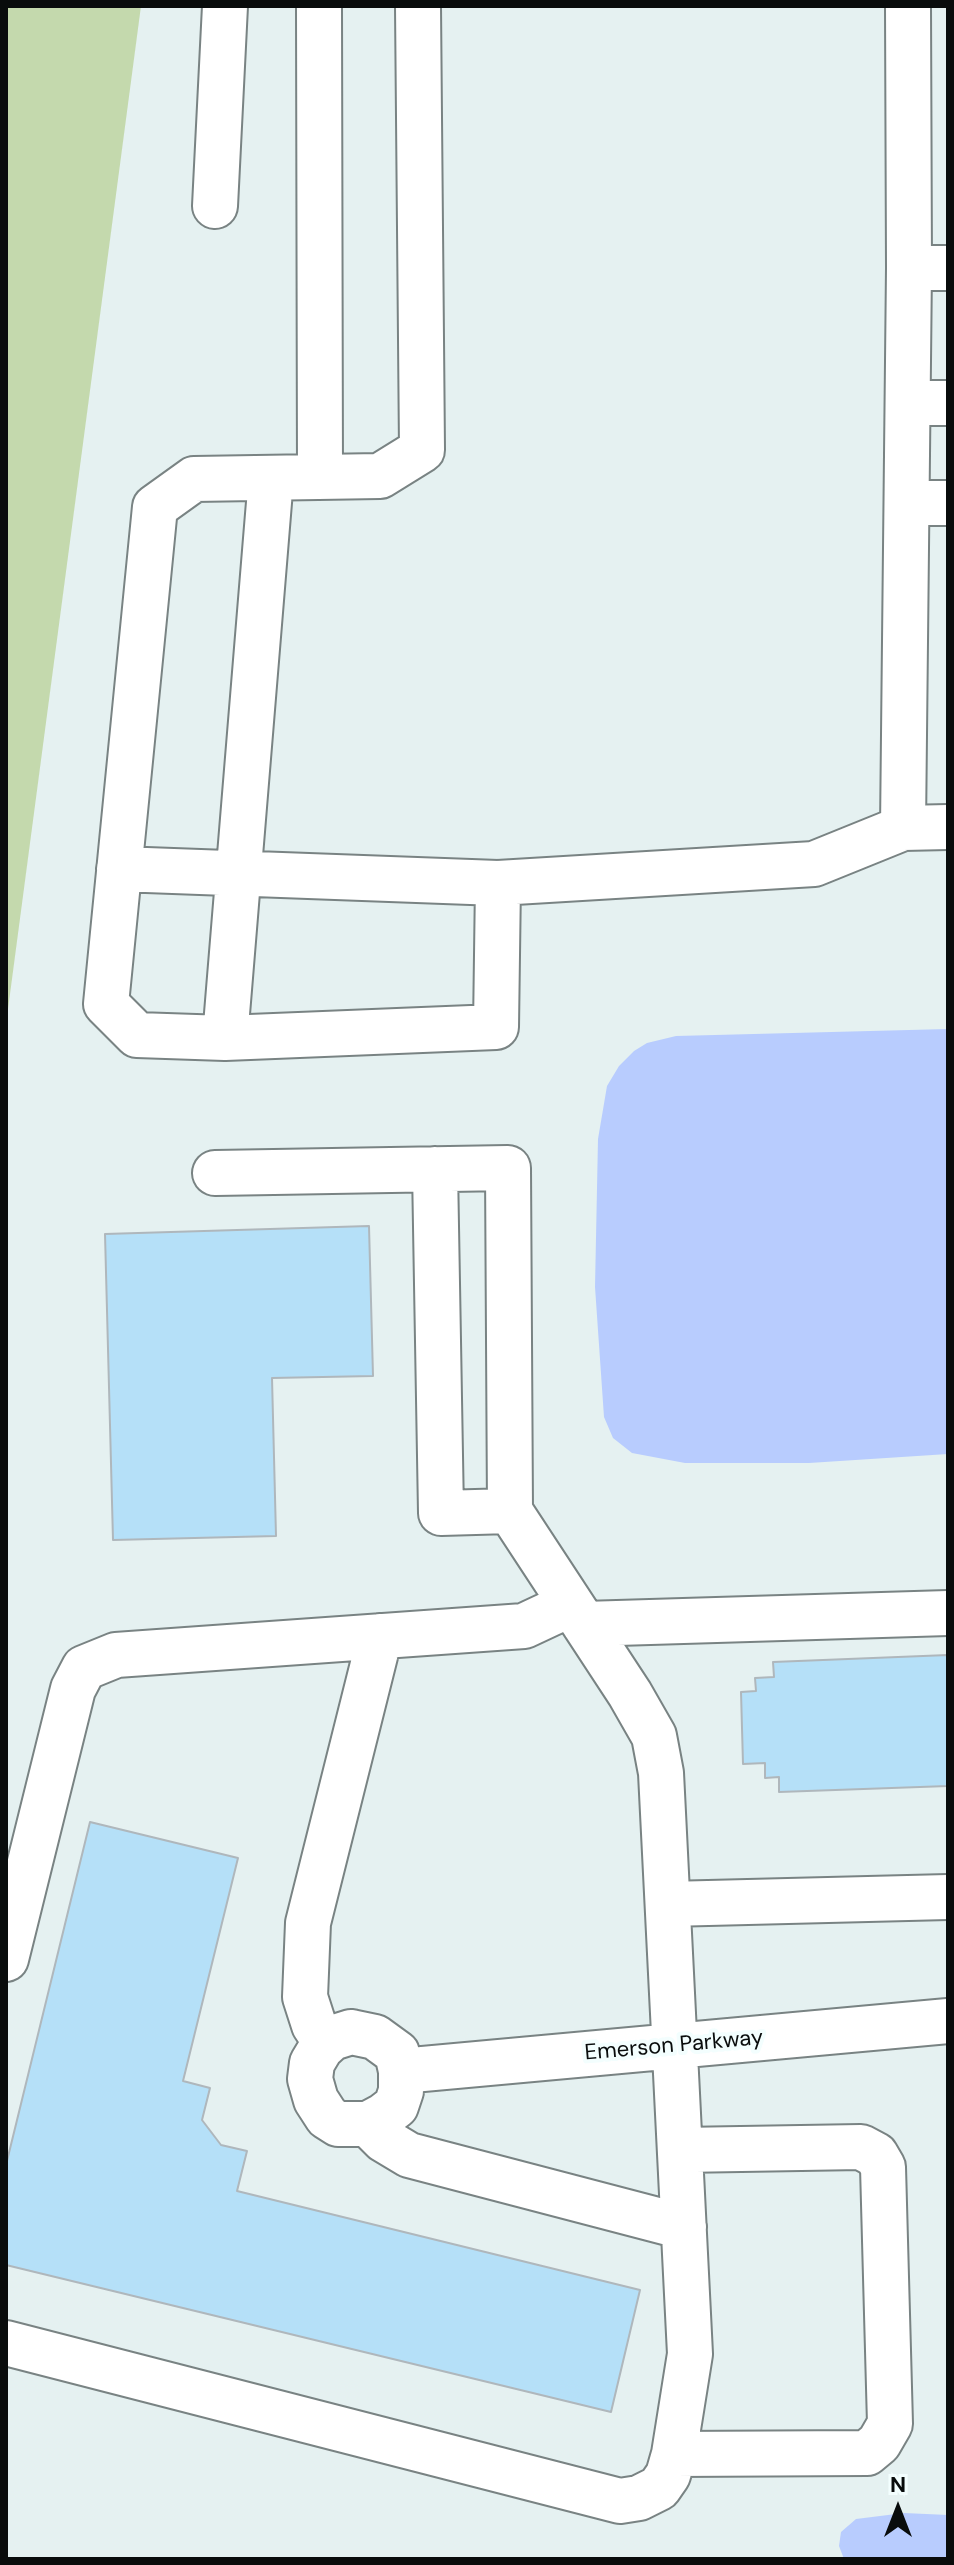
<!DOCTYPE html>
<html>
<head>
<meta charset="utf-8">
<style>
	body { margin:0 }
	#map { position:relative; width:954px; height:2565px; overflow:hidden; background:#e5f1f1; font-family:"DM Sans",sans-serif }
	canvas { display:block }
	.frame { position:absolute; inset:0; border:8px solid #090c0c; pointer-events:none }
	.north { position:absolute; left:858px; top:2469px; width:80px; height:80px; -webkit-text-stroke:6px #f3fefe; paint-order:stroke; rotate:0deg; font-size:22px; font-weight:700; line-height:32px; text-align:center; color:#090c0c }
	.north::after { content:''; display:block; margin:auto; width:28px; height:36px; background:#090c0c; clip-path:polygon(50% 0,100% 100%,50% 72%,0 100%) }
</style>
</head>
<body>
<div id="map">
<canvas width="954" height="2565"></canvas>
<div class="frame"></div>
<div class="north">N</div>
</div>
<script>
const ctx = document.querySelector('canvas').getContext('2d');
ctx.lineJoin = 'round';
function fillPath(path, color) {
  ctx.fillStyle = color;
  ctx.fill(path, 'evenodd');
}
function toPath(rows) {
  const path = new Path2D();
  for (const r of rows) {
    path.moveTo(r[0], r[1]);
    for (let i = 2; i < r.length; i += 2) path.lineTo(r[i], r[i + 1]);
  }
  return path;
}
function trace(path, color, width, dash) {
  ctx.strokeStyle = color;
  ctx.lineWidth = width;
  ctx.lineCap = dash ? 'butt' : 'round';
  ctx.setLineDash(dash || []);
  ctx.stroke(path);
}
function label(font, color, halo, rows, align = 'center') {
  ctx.font = font + ' "DM Sans",sans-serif';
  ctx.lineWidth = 8;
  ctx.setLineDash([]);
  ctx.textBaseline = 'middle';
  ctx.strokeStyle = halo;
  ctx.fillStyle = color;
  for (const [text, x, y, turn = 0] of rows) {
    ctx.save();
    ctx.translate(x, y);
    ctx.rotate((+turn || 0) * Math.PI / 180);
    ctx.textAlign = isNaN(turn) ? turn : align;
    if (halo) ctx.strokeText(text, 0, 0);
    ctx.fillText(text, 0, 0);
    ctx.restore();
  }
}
fillPath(toPath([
	[6,6,141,6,6,1024]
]), '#c4d9ad');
fillPath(toPath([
	[948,1029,948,1454,809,1463,685,1463,632,1453,613,1438,604,1417,595,1287,598,1139,607,1086,619,1066,634,1051,647,1043,676,1036],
	[904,2513,948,2515,948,2559,844,2559,839,2546,841,2532,856,2519]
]), '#b8ccfe');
const building = toPath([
	[369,1226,373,1376,272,1378,276,1536,113,1540,105,1234,369,1226],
	[948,1655,948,1786,779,1792,779,1777,765,1778,765,1763,743,1764,741,1692,756,1691,755,1678,774,1677,773,1662,948,1655],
	[90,1822,238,1858,183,2081,210,2088,202,2120,221,2145,247,2151,237,2191,640,2290,611,2412,6,2265,6,2165,90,1822]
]);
fillPath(building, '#b5e0f8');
trace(building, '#afb7bc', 2);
const minor = toPath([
	[319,6,320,477],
	[418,6,422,450,380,476,194,479,155,507,106,1004,137,1035,225,1038,496,1027,498,883,814,864,903,828],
	[908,6,909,268],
	[215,206,225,6],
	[948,268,909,268,903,828,948,827],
	[908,403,948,403],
	[907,503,948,503],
	[119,869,498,883],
	[225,1038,271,478],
	[435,1169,441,1513,510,1511],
	[584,1624,948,1613],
	[668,1904,948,1897],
	[6,1959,73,1689,84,1668,116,1655,524,1626,571,1604],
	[351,2032,375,2037,397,2053,401,2071,401,2091,396,2106,383,2116,368,2124,338,2124,327,2117,316,2100,310,2079,312,2063,321,2048,332,2038,351,2032],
	[326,2043,314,2025,305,1997,308,1923,380,1636],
	[401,2071,948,2021],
	[368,2124,384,2140,409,2155,684,2227],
	[6,2343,620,2501,639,2498,659,2488,668,2475,674,2454,690,2354,661,1773,654,1736,630,1694,510,1511,508,1168,215,1173],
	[674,2454,867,2453,879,2443,890,2424,883,2167,876,2155,861,2147,681,2150]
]);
trace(minor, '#798383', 48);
trace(minor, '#fff', 44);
label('22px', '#090c0c', '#f3fefe', [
	["Emerson Parkway",674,2046,-5]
]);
</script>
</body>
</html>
